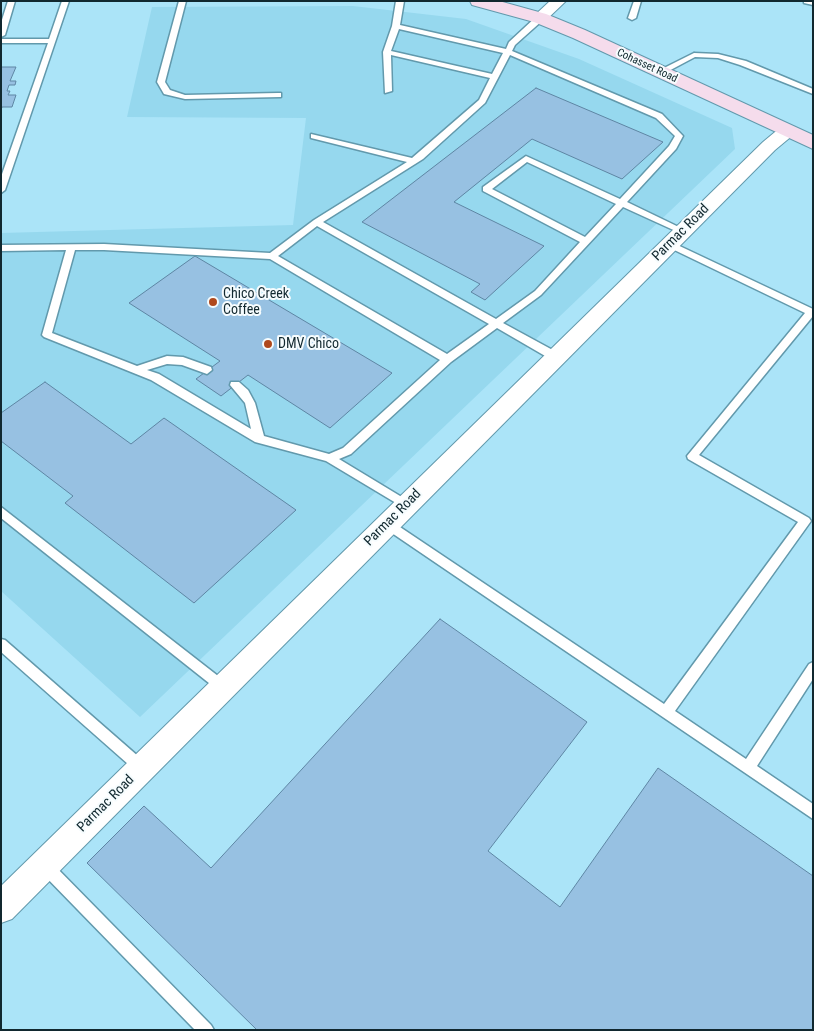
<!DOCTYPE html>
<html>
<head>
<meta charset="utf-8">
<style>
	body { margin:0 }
	#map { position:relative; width:814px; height:1031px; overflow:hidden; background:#abe4f8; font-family:"Roboto Condensed",sans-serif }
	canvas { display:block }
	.frame { position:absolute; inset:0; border:2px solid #11282f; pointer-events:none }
</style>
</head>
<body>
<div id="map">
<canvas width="814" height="1031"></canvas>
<div class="frame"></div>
</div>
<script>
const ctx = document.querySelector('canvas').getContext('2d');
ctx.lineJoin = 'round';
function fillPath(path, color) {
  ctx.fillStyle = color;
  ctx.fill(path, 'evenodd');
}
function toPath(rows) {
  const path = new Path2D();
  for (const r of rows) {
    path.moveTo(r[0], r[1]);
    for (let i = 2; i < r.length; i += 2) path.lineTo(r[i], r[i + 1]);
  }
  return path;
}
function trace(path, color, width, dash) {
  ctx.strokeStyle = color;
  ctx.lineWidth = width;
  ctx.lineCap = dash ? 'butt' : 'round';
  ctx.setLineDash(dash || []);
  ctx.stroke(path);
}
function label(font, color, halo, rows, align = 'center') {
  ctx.font = font + ' "Roboto Condensed",sans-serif';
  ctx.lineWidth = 4;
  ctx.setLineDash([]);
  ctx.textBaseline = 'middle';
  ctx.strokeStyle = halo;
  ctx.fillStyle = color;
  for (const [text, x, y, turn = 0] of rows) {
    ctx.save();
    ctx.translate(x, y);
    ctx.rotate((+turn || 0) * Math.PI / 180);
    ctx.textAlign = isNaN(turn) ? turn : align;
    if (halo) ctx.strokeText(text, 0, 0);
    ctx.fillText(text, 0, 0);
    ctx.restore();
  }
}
fillPath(toPath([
	[353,6,466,19,579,59,732,128,735,149,140,717,1,591,1,233,293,225,306,118,127,117,152,7]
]), '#96d8ee');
const building = toPath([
	[1,67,16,67,10,81,16,81,15,85,9,85,7,91,10,91,8,95,16,95,12,107,2,107,1,110,1,67],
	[536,88,663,142,622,179,532,139,454,202,544,246,485,300,471,292,480,284,362,222,536,88],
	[195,256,392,373,330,428,248,375,221,396,196,379,220,361,129,303,195,256],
	[45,382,131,444,164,418,296,510,194,603,65,503,73,496,1,441,1,413,45,382],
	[440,619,587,722,488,851,560,907,658,768,813,876,813,1030,257,1030,87,863,144,806,211,868,440,619]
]);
fillPath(building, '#97c1e2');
trace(building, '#5e86a4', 1);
const lane = toPath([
	[8,1,15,1,5,35,1,37,1,23,8,1],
	[62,1,69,1,5,190,1,193,1,177,48,43,1,43,1,39,49,39,62,1],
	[179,1,186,1,165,82,170,90,185,95,278,93,281,93,281,97,185,99,164,94,157,82,179,1],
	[396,1,404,1,400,25,506,49,509,42,537,16,543,16,543,20,515,45,512,51,662,114,683,136,676,149,627,202,687,231,683,234,680,233,623,207,541,295,503,323,560,354,561,357,560,360,552,360,497,328,451,362,351,454,339,459,410,502,412,505,410,508,406,509,326,461,255,442,151,380,44,337,42,335,66,250,1,251,1,245,104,244,270,253,314,220,407,162,311,138,311,134,412,158,479,100,490,78,391,55,392,91,385,93,383,52,392,26,396,1],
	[399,29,503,53,492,74,391,51,399,29],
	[510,55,656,118,675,136,669,146,620,199,526,156,483,187,483,191,580,242,535,291,496,319,323,222,423,159,485,103,510,55],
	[527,162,616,204,585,237,492,189,527,162],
	[317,226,489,324,447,354,278,256,317,226],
	[75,250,104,250,270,259,440,360,343,448,329,454,264,436,255,403,248,390,239,382,231,382,230,385,245,403,251,429,159,374,147,370,167,364,182,365,207,374,212,370,211,367,183,357,167,356,137,366,52,333,75,250],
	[634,1,641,1,636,18,632,20,628,18,634,1],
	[804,1,813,1,813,5,804,3,804,1],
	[694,53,718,54,746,61,813,89,813,94,740,65,718,58,695,57,663,74,656,72,694,53],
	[669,241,813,309,813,316,699,455,809,518,811,521,675,711,746,759,809,664,813,662,813,679,757,766,813,804,813,819,383,527,381,524,383,521,387,519,391,521,664,704,798,522,688,459,687,456,805,313,666,246,664,244,669,241],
	[1,507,227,683,229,687,227,691,223,693,219,691,1,518,1,507],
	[1,639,5,640,147,764,149,768,147,772,142,774,137,772,1,652,1,639],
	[45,859,50,861,211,1025,214,1030,195,1030,40,871,38,866,40,861,45,859]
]);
const street = toPath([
	[550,1,566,1,545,21,535,21,532,18,535,15,550,1],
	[787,126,793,127,796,131,793,135,775,150,12,919,1,923,1,886,763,142,781,127,787,126]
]);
const secondary = toPath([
	[470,1,499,1,546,14,585,30,813,135,813,149,573,38,534,22,472,5,470,1]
]);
trace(lane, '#6299ac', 3);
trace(street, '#6299ac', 2);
trace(secondary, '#6299ac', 2);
fillPath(lane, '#fff');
fillPath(street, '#fff');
fillPath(secondary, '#f5dcec');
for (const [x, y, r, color] of [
	[213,302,5,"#af491d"],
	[268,344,5,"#af491d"]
]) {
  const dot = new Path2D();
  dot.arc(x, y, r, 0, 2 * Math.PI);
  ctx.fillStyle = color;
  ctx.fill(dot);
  trace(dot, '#f6fcfe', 2);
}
label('11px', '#11282f', '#f6fcfe', [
	["Cohasset Road",647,66,25]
]);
label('14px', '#11282f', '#f6fcfe', [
	["Parmac Road",681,233,-45],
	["Parmac Road",393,518,-45],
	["Parmac Road",106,804,-45]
]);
label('14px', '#11282f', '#f6fcfe', [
	["Chico Creek",223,294],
	["Coffee",223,310],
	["DMV Chico",278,344]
], 'left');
</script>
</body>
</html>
